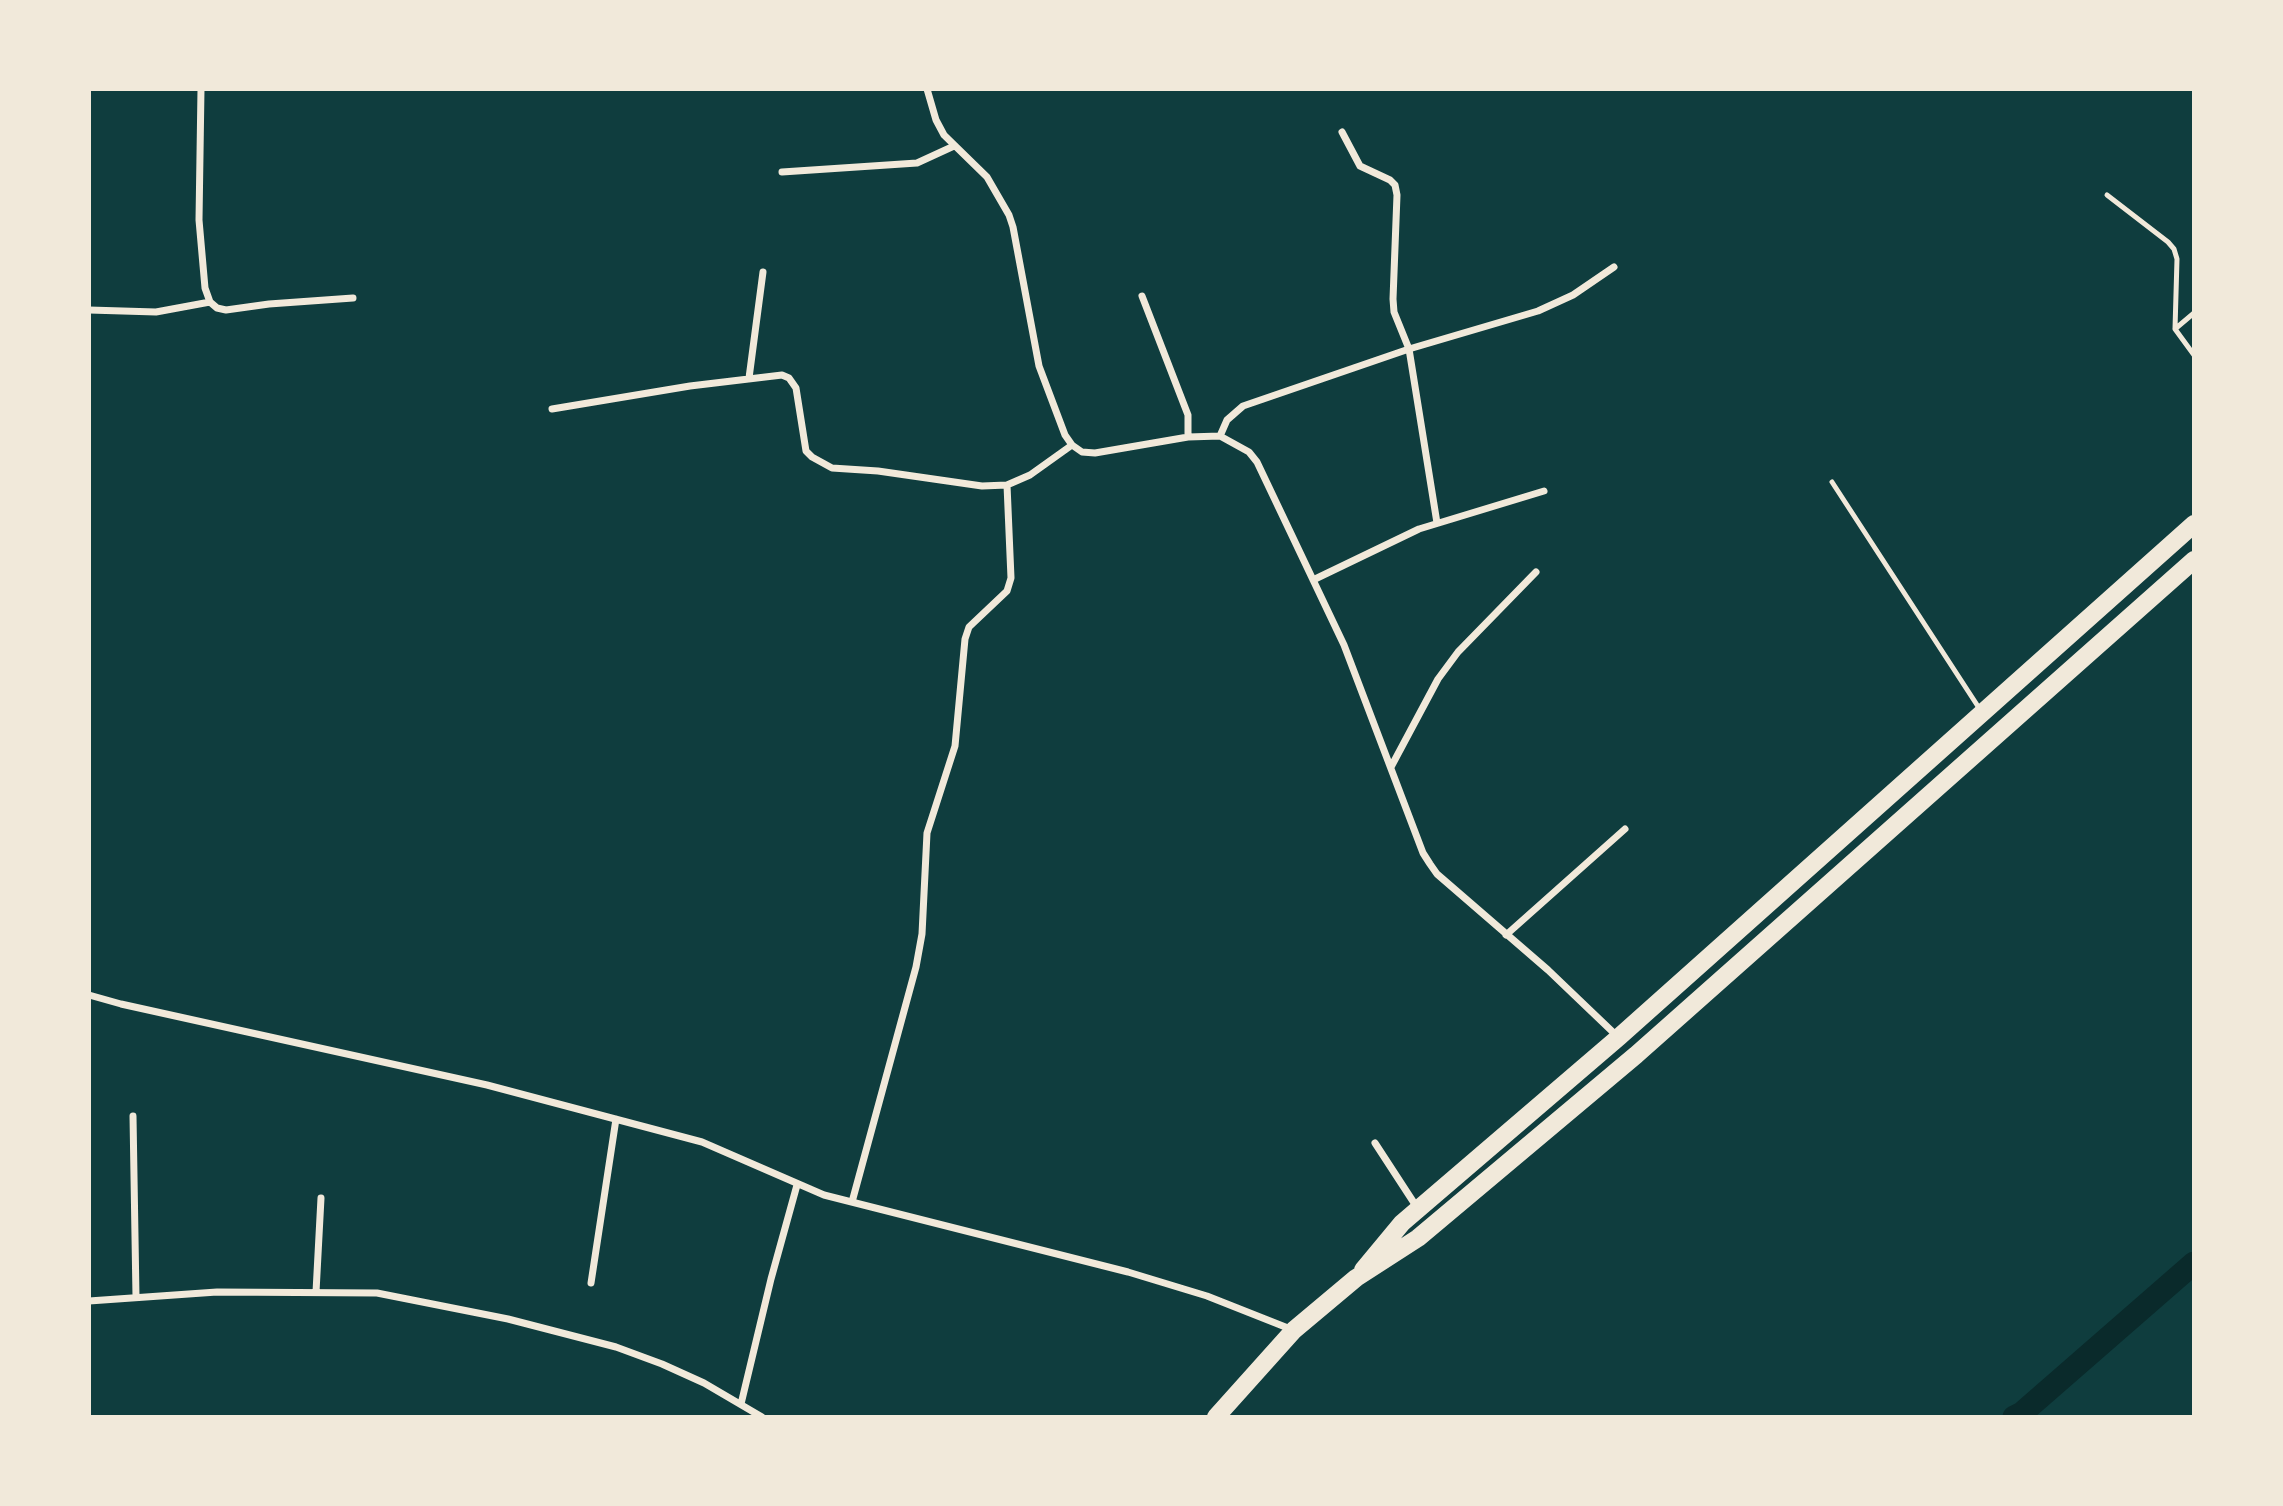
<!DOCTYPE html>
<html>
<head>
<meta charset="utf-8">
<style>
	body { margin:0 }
	#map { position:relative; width:2283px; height:1506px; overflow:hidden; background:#0f3d3e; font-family:"Roboto Condensed",sans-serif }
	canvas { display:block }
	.frame { position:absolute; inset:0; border:91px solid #f1e9da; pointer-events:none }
</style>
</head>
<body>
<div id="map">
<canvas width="2283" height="1506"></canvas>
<div class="frame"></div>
</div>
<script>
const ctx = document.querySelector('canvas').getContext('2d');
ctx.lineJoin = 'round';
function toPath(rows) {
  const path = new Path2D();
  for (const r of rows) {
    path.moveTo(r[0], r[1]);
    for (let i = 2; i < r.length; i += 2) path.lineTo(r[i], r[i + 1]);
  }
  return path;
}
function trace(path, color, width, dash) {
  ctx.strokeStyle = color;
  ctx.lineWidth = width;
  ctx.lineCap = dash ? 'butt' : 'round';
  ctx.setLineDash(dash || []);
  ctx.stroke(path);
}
trace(toPath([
	[2014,1417,2022,1413,2194,1263]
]), '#0a2a2b', 23);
trace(toPath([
	[2107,195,2168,242,2174,249,2177,259,2175,329,2194,355],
	[2175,329,2194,313],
	[1832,482,1981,711]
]), '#f1e9da', 5);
trace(toPath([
	[201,89,199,220,205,288,210,302,217,308,226,310,269,304,353,298],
	[927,89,936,120,944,135,987,177,1009,215,1013,227,1039,366,1065,435,1072,445,1082,452,1095,453,1188,437,1220,436,1249,452,1257,462,1344,645,1423,853,1430,864,1437,874,1548,970,1617,1036],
	[1342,132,1360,166,1390,180,1395,185,1397,195,1393,299,1394,312,1409,349,1437,523],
	[782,172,917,163,954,146],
	[1142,296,1188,415,1188,437],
	[89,310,156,312,210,302],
	[749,378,763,272],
	[552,409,690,386,782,375,789,378,796,388,806,451,812,457,832,468,878,471,982,486,1007,485,1030,475,1072,445],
	[1220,436,1227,420,1243,406,1409,349,1538,311,1573,295,1614,267],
	[1313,580,1419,529,1544,491],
	[1391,767,1438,679,1458,652,1536,572],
	[1506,935,1625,829],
	[89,995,121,1004,487,1085,702,1142,824,1195,1128,1272,1207,1296,1293,1330],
	[133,1116,136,1297],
	[1375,1143,1418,1209],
	[852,1202,916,967,922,934,927,833,955,746,965,639,969,627,1007,591,1011,578,1007,485],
	[591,1283,616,1119],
	[316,1292,321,1198],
	[89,1301,217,1292,377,1293,508,1319,616,1347,662,1364,704,1383,762,1417],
	[741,1404,771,1279,797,1185]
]), '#f1e9da', 7);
trace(toPath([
	[1363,1270,1402,1223,1619,1037,2194,524],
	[1216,1417,1294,1330,1356,1278,1418,1238,1636,1055,2194,560]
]), '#f1e9da', 18);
</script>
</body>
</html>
